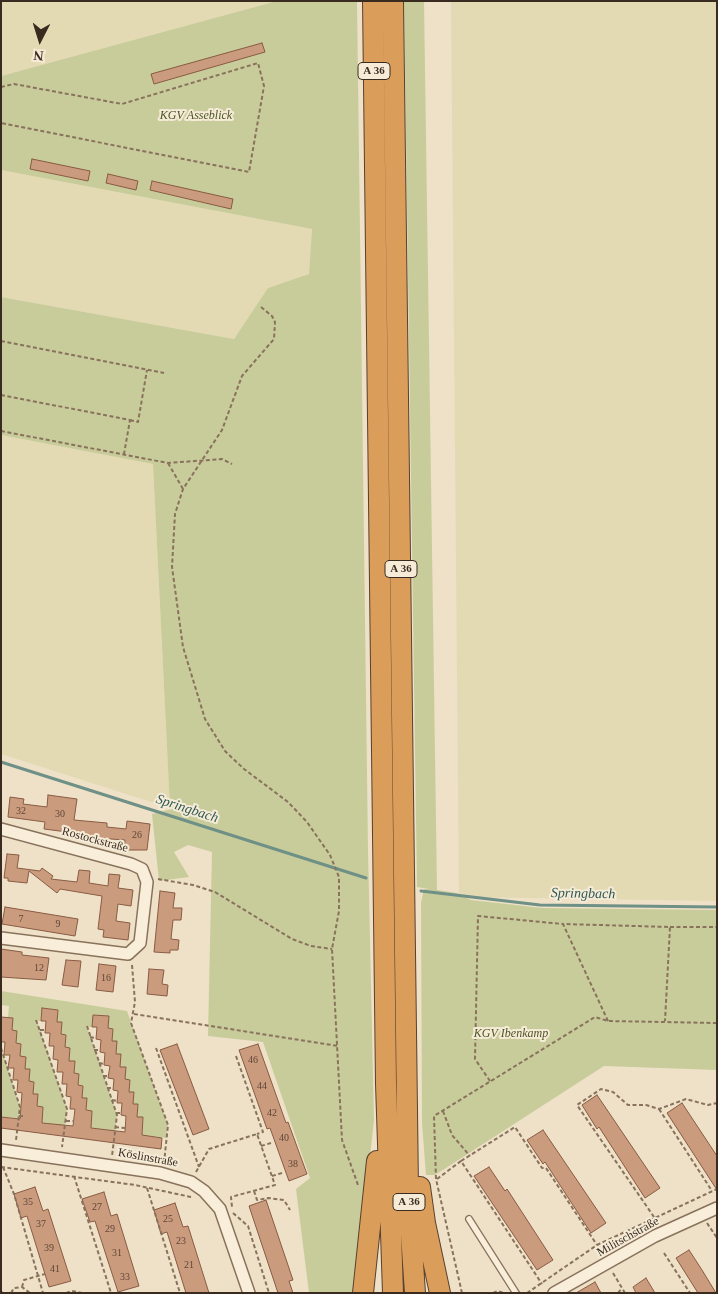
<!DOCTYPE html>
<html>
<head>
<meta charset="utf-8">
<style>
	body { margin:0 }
	#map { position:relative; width:718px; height:1294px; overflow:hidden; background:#eee1c7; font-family:Georgia,serif }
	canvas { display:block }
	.frame { position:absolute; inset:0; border:2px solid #3a2b20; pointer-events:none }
	.north { position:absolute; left:15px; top:15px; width:50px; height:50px; -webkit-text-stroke:4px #f5ebd6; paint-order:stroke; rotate:185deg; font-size:14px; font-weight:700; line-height:20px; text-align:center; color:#3a2b20 }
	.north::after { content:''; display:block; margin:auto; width:18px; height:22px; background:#3a2b20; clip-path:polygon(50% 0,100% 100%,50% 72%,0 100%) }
</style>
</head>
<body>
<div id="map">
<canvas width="718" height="1294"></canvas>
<div class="frame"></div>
<div class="north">N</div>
</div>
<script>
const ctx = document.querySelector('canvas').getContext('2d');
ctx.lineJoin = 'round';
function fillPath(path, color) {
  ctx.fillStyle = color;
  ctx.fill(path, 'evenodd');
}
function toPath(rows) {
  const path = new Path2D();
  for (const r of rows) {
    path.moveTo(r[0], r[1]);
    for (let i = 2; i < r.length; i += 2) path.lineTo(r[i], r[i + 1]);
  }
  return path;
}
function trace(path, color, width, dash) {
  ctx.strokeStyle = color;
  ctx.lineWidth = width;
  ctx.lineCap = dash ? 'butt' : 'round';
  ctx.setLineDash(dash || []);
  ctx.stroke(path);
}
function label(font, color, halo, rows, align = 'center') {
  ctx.font = font + ' Georgia,serif';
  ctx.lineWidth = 4;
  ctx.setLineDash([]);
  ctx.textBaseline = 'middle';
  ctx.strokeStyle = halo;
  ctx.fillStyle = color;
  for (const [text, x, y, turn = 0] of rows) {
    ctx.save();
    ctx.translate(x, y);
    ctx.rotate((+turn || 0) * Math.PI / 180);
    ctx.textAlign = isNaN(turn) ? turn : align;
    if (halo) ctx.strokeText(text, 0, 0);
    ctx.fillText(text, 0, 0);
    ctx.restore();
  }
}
fillPath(toPath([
	[1,1,277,1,1,76],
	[451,1,717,1,717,901,459,897],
	[1,170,312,229,309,274,268,288,234,339,1,297],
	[1,435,153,464,170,808,1,754]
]), '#e3dab4');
fillPath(toPath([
	[277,1,357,1,368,851,374,1120,355,1293,309,1293,296,1189,310,1178,263,1042,208,1036,212,852,188,845,174,852,189,877,159,881,152,814,183,806,170,808,153,464,1,435,1,297,234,339,268,288,309,274,312,229,1,170,1,76],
	[404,1,424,1,437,890,457,893,471,900,542,908,717,910,717,1070,604,1066,435,1175,426,1175,422,1123,421,903,424,889,429,889,417,887],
	[1,991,127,1011,168,1125,166,1138,142,1135,143,1117,137,1117,138,1105,133,1104,134,1092,129,1092,130,1080,125,1079,126,1068,120,1067,121,1054,116,1054,117,1041,112,1041,113,1029,108,1028,108,1016,94,1015,92,1027,87,1027,117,1115,115,1131,91,1128,92,1111,86,1110,87,1098,82,1098,83,1086,78,1085,79,1074,74,1073,75,1061,69,1061,70,1048,65,1047,66,1035,61,1034,62,1023,57,1022,58,1010,43,1008,41,1021,37,1021,67,1109,65,1126,42,1123,43,1107,37,1106,38,1094,33,1094,34,1082,29,1081,30,1070,25,1069,20,1056,21,1044,16,1043,17,1031,12,1030,8,1018,9,1006,1,1005],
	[1,1048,20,1107,19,1118,1,1117]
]), '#c8cc9b');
trace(toPath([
	[1,762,366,878],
	[421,891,540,905,717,907]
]), '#6e9086', 3);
const building = toPath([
	[262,43,265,52,154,84,151,74,262,43],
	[32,159,90,171,88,181,30,169,32,159],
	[108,174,138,181,136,190,106,183,108,174],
	[152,181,233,199,231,209,150,190,152,181],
	[48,795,77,799,74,820,107,823,107,827,126,829,127,821,150,824,147,850,124,850,125,840,83,837,83,834,44,829,45,822,8,817,10,797,24,799,23,804,47,807,48,795],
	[7,854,19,855,17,868,40,871,42,868,53,876,51,879,77,882,79,870,90,871,89,883,108,886,109,874,120,875,118,888,133,890,131,906,118,904,116,921,130,923,128,940,103,937,104,930,98,929,102,896,60,889,57,893,29,871,27,883,8,881,8,878,4,878,7,854],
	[160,891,175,893,173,908,182,908,181,920,173,920,171,939,179,940,178,950,170,950,170,953,154,952,160,891],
	[5,907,78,919,75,936,2,924,5,907],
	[1,949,22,952,22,955,49,958,46,980,1,977,1,949],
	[66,960,81,961,78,987,62,985,66,960],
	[99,964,116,966,113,992,96,990,99,964],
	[149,969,164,970,162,984,168,985,167,996,147,994,149,969],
	[42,1008,58,1010,57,1022,62,1022,61,1034,66,1035,65,1047,70,1048,69,1061,75,1061,74,1073,79,1074,78,1085,83,1086,82,1098,87,1098,86,1110,92,1111,91,1128,125,1132,126,1116,121,1115,122,1103,117,1103,118,1091,113,1090,114,1079,108,1078,110,1066,104,1065,105,1053,100,1052,101,1040,96,1039,97,1027,92,1027,93,1015,109,1016,108,1028,113,1029,112,1041,117,1041,116,1054,121,1054,120,1067,126,1067,125,1079,130,1080,129,1092,134,1092,133,1104,138,1104,137,1117,143,1117,142,1135,162,1138,161,1149,1,1128,1,1117,20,1119,22,1093,17,1092,18,1080,13,1080,14,1068,8,1068,10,1055,4,1055,5,1042,1,1042,1,1017,13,1018,12,1030,17,1031,16,1043,21,1044,20,1056,26,1057,25,1069,30,1069,29,1081,34,1082,33,1094,38,1094,37,1106,43,1107,42,1123,73,1126,75,1109,70,1109,71,1097,66,1096,67,1084,62,1084,63,1072,57,1072,58,1060,53,1059,54,1046,49,1046,50,1033,45,1033,46,1021,41,1021,42,1008],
	[177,1044,209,1129,193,1135,160,1050,177,1044],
	[258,1044,286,1123,288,1122,307,1174,289,1181,270,1128,267,1129,239,1050,258,1044],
	[597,1095,660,1188,645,1198,599,1127,597,1129,582,1105,597,1095],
	[682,1103,717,1156,717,1190,667,1113,682,1103],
	[543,1130,606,1223,591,1233,545,1162,543,1164,527,1140,543,1130],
	[489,1167,505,1191,507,1189,553,1260,537,1270,474,1176,489,1167],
	[35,1187,43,1211,48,1209,71,1281,49,1287,27,1216,21,1218,14,1194,35,1187],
	[104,1192,111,1216,117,1214,139,1286,118,1292,95,1221,90,1222,82,1199,104,1192],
	[266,1200,293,1280,289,1281,293,1293,278,1293,249,1206,266,1200],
	[175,1203,183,1227,188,1226,209,1293,186,1293,167,1232,161,1234,154,1210,175,1203],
	[689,1250,702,1270,716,1293,698,1293,686,1274,676,1258,689,1250],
	[646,1278,655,1293,636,1293,633,1287,646,1278],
	[595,1282,601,1293,576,1293,595,1282]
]);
fillPath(building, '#cb9b7d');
trace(building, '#885b43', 1);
const lane = toPath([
	[469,1219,516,1293]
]);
const street = toPath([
	[1,829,131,864,142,869,147,882,140,943,128,954,1,938],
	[1,1150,160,1173,191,1182,204,1191,220,1209,249,1293],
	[554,1293,655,1236,717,1208]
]);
const highway = toPath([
	[373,1,386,1084,393,1293],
	[393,1,408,1189,415,1293],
	[420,1187,425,1223,440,1293],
	[363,1293,377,1161]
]);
trace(lane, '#89725c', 8);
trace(street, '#89725c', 14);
trace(highway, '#574130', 22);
trace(toPath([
	[1,87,14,84,122,104,258,63,264,86,249,172,1,123],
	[261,307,272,316,275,322,274,339,242,376,222,430,183,489,175,514,172,567,183,647,205,719,225,751,244,769,288,802,307,822,330,855,339,877,339,911,332,949,342,1140,358,1185],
	[1,341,164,373],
	[1,395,130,420,124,454],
	[130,420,138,422,147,370],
	[1,431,168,463,222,459,232,464],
	[168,463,183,489],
	[158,879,193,885,215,892,292,939,311,946,332,949],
	[670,927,717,927],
	[132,965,135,1002,131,1023,168,1125,164,1163],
	[134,1014,338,1046],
	[36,1020,67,1109,62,1147],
	[608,1021,563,924,670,927,665,1021],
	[87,1026,117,1115,112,1156],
	[40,1030,45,1030],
	[90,1037,96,1038],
	[1,1048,20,1107,16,1140],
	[156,1048,199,1167],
	[94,1050,100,1050],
	[236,1056,263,1132,257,1134],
	[99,1063,104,1064],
	[103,1076,109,1076],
	[490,1081,475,1059,478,916,563,924],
	[107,1088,113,1088],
	[112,1100,118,1101],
	[659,1109,712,1191],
	[443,1111,452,1135,470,1156],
	[116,1113,121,1113],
	[19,1116,25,1116],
	[66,1121,74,1121],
	[115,1127,125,1128],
	[261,1146,271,1143],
	[461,1161,515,1127,542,1168,546,1168,597,1245],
	[1,1167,135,1185,191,1197],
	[3,1167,14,1194,43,1293],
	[196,1172,209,1149,257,1134,275,1185,231,1197,232,1207],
	[74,1176,111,1293],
	[272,1176,282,1173],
	[437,1179,461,1161,542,1284],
	[147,1188,180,1293],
	[254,1191,257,1200,268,1198,284,1200,290,1210],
	[233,1213,248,1226,269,1293],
	[654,1217,577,1105,601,1089,613,1092,628,1105,646,1105,659,1109,686,1099,708,1105,717,1103],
	[707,1223,717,1238],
	[664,1253,690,1293],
	[613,1273,625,1293],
	[22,1287,24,1280,45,1274],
	[1,1292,3,1293],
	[11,1293,14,1288,22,1287,30,1293],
	[66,1293,72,1291,82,1293],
	[462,1293,436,1179,434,1116,595,1017,608,1021,717,1023],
	[493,1293,498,1291,504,1293],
	[527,1293,597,1245,717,1189],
	[618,1293,622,1288]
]), '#89725c', 2, [4, 2.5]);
trace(lane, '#f8eeda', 5.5);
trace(street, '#f8eeda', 11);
trace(highway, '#db9d5a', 20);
label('10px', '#5e4737', null, [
	["32",21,811],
	["30",60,814],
	["26",137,835],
	["7",21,919],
	["9",58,924],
	["12",39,968],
	["16",106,978],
	["46",253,1060],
	["44",262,1086],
	["42",272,1113],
	["40",284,1138],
	["38",293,1164],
	["35",28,1202],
	["27",97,1207],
	["25",168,1219],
	["37",41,1224],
	["29",110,1229],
	["23",181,1241],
	["39",49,1248],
	["31",117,1253],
	["21",189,1265],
	["41",55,1269],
	["33",125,1277]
]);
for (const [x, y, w] of [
	[374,71,32],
	[401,569,32],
	[409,1202,32]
]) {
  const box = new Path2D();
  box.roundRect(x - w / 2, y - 8.5, w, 17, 4);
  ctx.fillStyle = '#f5ebd6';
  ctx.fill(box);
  trace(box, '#3a2b20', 1);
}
label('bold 11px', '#3a2b20', null, [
	["A 36",374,71],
	["A 36",401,569],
	["A 36",409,1202]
]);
label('italic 12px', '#4c5627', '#f5ebd6', [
	["KGV Asseblick",196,116],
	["KGV Ibenkamp",511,1034]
]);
label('12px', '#3a2b20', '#f5ebd6', [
	["Rostockstraße",95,840,15],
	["Köslinstraße",148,1158,10],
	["Militschstraße",628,1237,-29]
]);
label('italic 14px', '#2f5955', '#f5ebd6', [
	["Springbach",187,809,18],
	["Springbach",583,894,1]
]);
</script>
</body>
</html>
